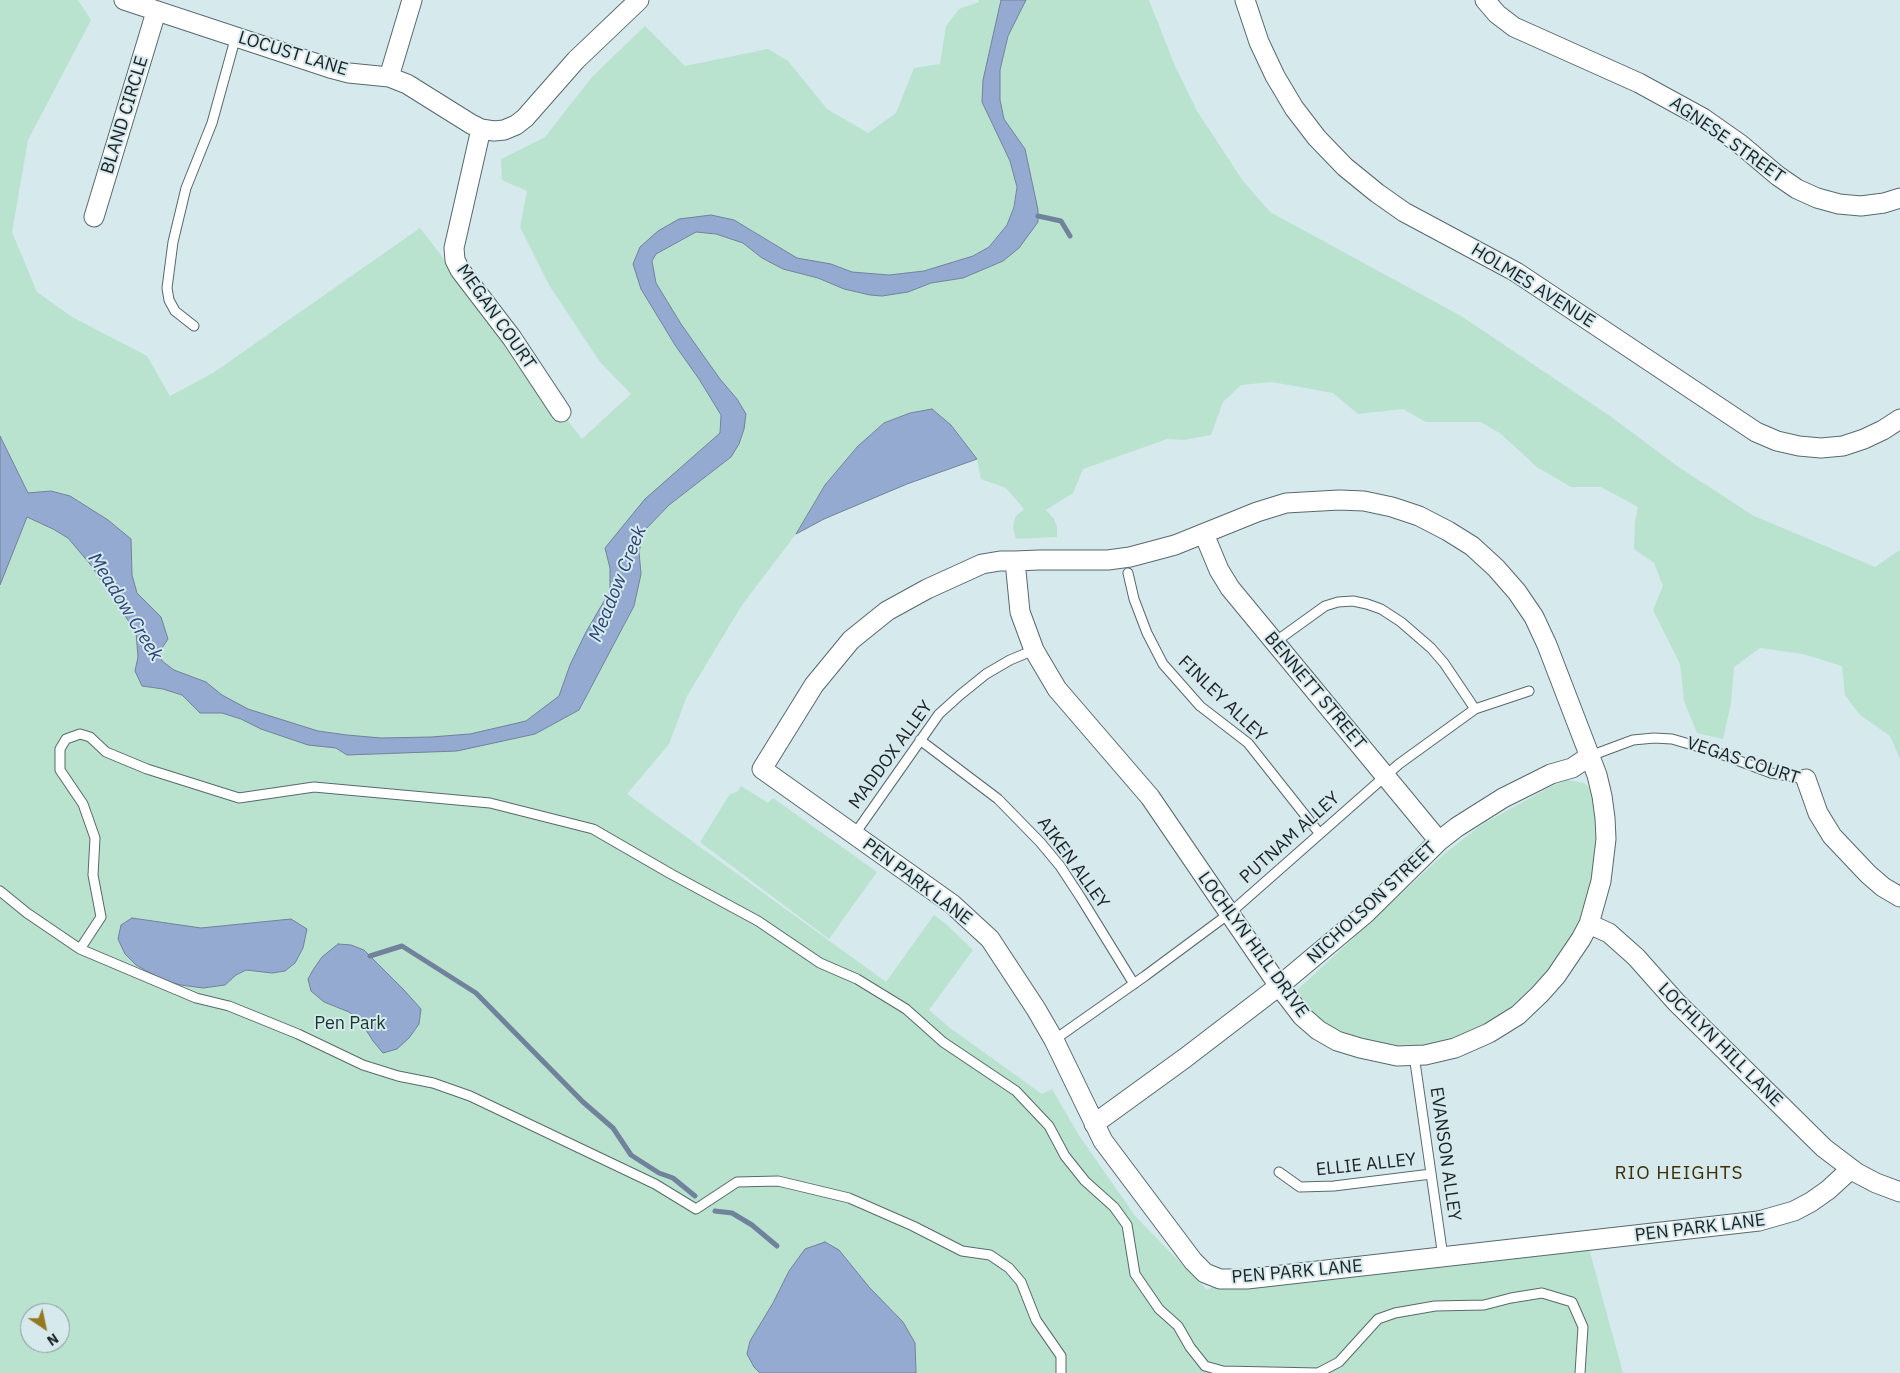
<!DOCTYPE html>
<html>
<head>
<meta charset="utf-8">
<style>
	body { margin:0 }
	#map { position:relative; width:1900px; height:1373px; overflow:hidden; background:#d6e9ed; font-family:"IBM Plex Sans",sans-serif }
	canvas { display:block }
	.north { position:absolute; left:20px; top:1303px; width:50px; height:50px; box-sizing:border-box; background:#d6e9ed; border:1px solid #8c9a9d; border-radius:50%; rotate:146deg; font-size:14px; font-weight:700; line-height:20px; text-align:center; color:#1c2325 }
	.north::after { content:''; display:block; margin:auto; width:18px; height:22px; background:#947920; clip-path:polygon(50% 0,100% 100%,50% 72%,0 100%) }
</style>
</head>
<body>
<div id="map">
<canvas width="1900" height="1373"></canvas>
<div class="north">N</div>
</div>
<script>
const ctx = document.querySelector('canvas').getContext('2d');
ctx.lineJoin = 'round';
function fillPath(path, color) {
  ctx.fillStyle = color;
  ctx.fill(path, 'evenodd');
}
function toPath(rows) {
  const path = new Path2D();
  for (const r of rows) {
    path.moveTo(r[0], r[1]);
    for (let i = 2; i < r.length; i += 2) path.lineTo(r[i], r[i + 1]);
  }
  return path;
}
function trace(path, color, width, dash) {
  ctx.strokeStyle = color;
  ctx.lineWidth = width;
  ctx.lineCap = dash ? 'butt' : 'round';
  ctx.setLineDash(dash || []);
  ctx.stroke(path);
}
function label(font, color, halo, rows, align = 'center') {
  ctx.font = font + ' "IBM Plex Sans",sans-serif';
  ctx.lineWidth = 4;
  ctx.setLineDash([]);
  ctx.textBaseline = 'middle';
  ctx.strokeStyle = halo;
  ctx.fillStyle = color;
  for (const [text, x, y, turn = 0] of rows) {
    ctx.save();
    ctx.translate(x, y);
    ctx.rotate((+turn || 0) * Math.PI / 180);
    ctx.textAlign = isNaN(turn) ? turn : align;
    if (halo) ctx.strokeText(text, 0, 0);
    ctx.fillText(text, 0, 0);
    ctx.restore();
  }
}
fillPath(toPath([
	[0,0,78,0,91,20,28,140,12,232,37,292,72,317,147,356,170,396,213,373,420,228,582,439,631,394,600,362,549,285,520,227,527,191,502,180,501,159,545,137,592,77,645,26,685,66,768,49,788,61,827,109,868,133,896,113,914,68,940,64,946,26,959,9,979,2,979,0,1001,0,983,80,989,118,1010,161,1017,186,1014,207,1007,225,989,247,973,256,946,265,924,271,889,275,852,272,831,264,797,258,748,228,658,231,641,289,675,345,699,379,721,415,720,434,672,477,646,521,568,707,526,721,563,718,579,710,634,606,640,574,639,552,644,531,669,505,720,466,746,414,737,399,720,379,681,324,656,283,652,261,656,254,696,232,716,234,743,243,762,258,783,269,818,278,844,289,870,295,882,296,908,292,931,283,963,278,1038,222,1038,210,1025,150,1004,119,1000,100,1000,70,1008,36,1026,0,1149,0,1175,66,1197,111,1243,181,1270,212,1461,316,1610,416,1677,466,1752,515,1875,567,1900,550,1900,759,1890,736,1860,715,1845,695,1842,666,1803,654,1760,648,1734,667,1731,703,1723,739,1697,733,1684,701,1680,664,1653,610,1663,586,1654,563,1634,549,1635,522,1638,507,1601,487,1571,487,1537,467,1501,434,1481,422,1426,422,1403,409,1358,414,1333,393,1272,382,1241,385,1223,402,1211,435,1184,440,1167,439,1083,469,1073,493,1046,510,1054,519,1057,527,1057,537,1016,539,1013,528,1015,517,1024,509,1006,488,981,479,977,459,952,425,932,409,910,413,884,423,858,446,825,485,796,534,742,605,687,696,669,744,627,794,886,982,934,915,947,925,973,950,929,1010,950,1028,1042,1094,1052,1089,1080,1137,1136,1217,1207,1290,1213,1287,1588,1245,1623,1373,0,1373,0,503,25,488,0,436],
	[30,1313,60,1313,60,1343,30,1343],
	[1567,780,1584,783,1590,788,1595,800,1597,826,1596,860,1589,899,1579,923,1567,944,1541,980,1512,1007,1484,1026,1453,1041,1414,1047,1395,1047,1342,1034,1320,1023,1294,993,1443,855,1481,825,1550,787],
	[741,786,768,803,773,798,877,872,829,939,700,842,730,794,737,792]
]), '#b9e3ce');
const water = toPath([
	[1001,0,1026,0,1008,36,1000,70,1000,100,1004,119,1025,149,1038,210,1038,222,1019,248,1003,261,963,278,931,283,908,292,882,296,870,295,844,289,818,278,783,269,762,258,743,243,716,234,696,232,656,254,652,261,656,283,681,324,720,379,737,399,746,414,744,429,739,444,731,457,669,505,644,531,639,552,641,574,634,606,579,710,535,734,457,751,347,755,336,748,308,745,261,729,241,719,222,713,200,713,182,695,163,689,142,686,135,671,138,657,136,632,90,564,68,538,53,529,27,517,0,585,0,436,28,493,51,491,70,496,108,520,131,539,132,575,137,593,161,617,168,639,160,651,162,661,174,670,206,682,222,695,248,709,318,731,347,735,381,738,431,737,470,734,526,721,559,696,570,665,586,632,610,591,610,568,605,548,645,499,720,433,721,415,699,379,675,345,641,289,633,264,640,247,658,231,679,219,711,215,734,220,797,258,831,264,852,272,889,275,924,271,973,256,989,247,1007,225,1014,207,1017,187,1010,161,982,102,983,80,1001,0],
	[932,409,951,425,977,459,907,484,824,519,796,534,825,485,858,446,884,423,910,413,932,409],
	[132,918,201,928,291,919,307,929,303,948,295,963,285,971,272,973,246,970,236,975,225,985,203,988,181,985,161,979,136,965,125,954,118,939,121,925,132,918],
	[338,944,351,945,364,950,404,990,421,1009,419,1024,409,1038,397,1049,383,1053,373,1041,361,1022,349,1012,324,1002,311,991,308,979,313,970,322,957,338,944],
	[825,1242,839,1250,869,1287,903,1322,915,1343,916,1373,760,1373,754,1367,747,1354,750,1341,773,1303,789,1271,805,1249,825,1242]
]);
fillPath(water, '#95aad0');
trace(water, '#71829d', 1);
trace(toPath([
	[1038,216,1061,221,1070,236],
	[370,956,402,946,476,993,583,1102,613,1128,631,1155,659,1173,673,1178,695,1196],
	[715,1211,732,1213,752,1225,777,1246]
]), '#71829d', 5);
const lane = toPath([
	[194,326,175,311,169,300,167,288,173,242,186,188,212,123,236,36],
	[1128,573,1134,599,1147,633,1163,664,1200,706,1248,743,1320,834],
	[1275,642,1325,606,1338,602,1353,601,1367,604,1381,609,1401,622,1431,648,1444,663,1475,709],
	[920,740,998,799,1040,842,1060,866,1081,898,1134,984],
	[1590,756,1633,740,1654,738,1672,739,1713,751,1771,773,1806,779],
	[854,835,939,714,960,695,986,674,1010,660,1034,650],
	[0,891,27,913,80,949,196,998,229,1006,298,1034,363,1065,398,1076,433,1083,470,1096,655,1184,696,1209,737,1182,778,1181,849,1198,913,1226,962,1251,990,1255,1009,1268,1021,1282,1036,1320,1061,1356,1061,1373],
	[80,949,101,917,93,875,95,838,83,804,60,770,60,749,66,739,80,734,90,737,106,752,147,769,239,798,314,787,490,803,593,829,671,874,758,921,820,963,857,979,906,1009,943,1042,1016,1091,1049,1126,1065,1156,1085,1181,1114,1207,1127,1225,1135,1274,1159,1309,1178,1326,1190,1347,1205,1366,1223,1371,1318,1373,1339,1362,1378,1319,1395,1313,1435,1306,1484,1305,1511,1298,1542,1293,1572,1302,1583,1327,1580,1373],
	[1054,1040,1145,976,1230,913,1399,764,1475,709,1529,691],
	[1414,1055,1443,1257],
	[1279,1172,1300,1187,1334,1186,1431,1174]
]);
const street = toPath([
	[124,0,330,68,349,73,389,77,407,84,471,124,481,129,494,131,504,130,516,125,525,118,576,60,639,0],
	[1245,0,1259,42,1275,76,1294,108,1317,138,1345,167,1377,193,1404,212,1516,272,1756,432,1777,441,1799,446,1821,448,1843,446,1864,439,1883,430,1900,419],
	[1485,0,1497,14,1514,27,1639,83,1703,118,1740,144,1778,176,1797,189,1817,198,1839,204,1861,206,1884,203,1900,198],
	[389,77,412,0],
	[481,129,454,248,455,260,460,270,512,338,561,412],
	[94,217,156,12],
	[1204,534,1219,570,1230,588,1439,841],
	[1015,561,1020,612,1034,650,1057,689,1150,797,1279,986,1302,1016,1318,1030,1337,1041,1360,1048,1397,1056,1425,1055,1455,1048,1489,1033,1518,1015,1540,994,1556,976,1581,939,1589,924,1601,881,1606,839,1605,818,1602,796,1597,775,1547,645,1534,617,1517,592,1496,568,1472,546,1448,531,1419,516,1392,507,1364,501,1339,500,1286,503,1257,512,1175,545,1130,557,1108,560,1039,560,1015,561,1000,561,982,564,927,589,887,611,851,640,814,685,762,769,952,904,990,939,1036,1009,1054,1040,1103,1141,1193,1261,1205,1273,1220,1279,1247,1279,1759,1221,1794,1211,1811,1202,1828,1190,1851,1169],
	[1806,779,1818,813,1832,836,1868,874,1883,887,1900,897],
	[1589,924,1609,933,1636,957,1676,1002,1824,1148,1857,1173,1876,1183,1900,1192],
	[1094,1124,1185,1058,1279,986,1365,914,1439,841,1457,827,1503,798,1551,774,1572,768,1590,756]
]);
trace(lane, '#58696d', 11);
trace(street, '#58696d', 21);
trace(lane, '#fff', 9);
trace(street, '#fff', 19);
label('18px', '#1c2325', '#d6e9ed', [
	["LOCUST LANE",293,54,17],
	["BLAND CIRCLE",125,115,-73],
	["AGNESE STREET",1727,140,35],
	["HOLMES AVENUE",1533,286,32],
	["MEGAN COURT",496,317,55],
	["BENNETT STREET",1315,691,50],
	["FINLEY ALLEY",1222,699,44],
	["MADDOX ALLEY",891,755,-54],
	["VEGAS COURT",1743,761,18],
	["PUTNAM ALLEY",1290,838,-42],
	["AIKEN ALLEY",1073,863,54],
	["PEN PARK LANE",917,882,37],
	["NICHOLSON STREET",1372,903,-43],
	["LOCHLYN HILL DRIVE",1253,945,54],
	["LOCHLYN HILL LANE",1720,1045,45],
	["EVANSON ALLEY",1445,1154,82],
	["ELLIE ALLEY",1366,1165,-6],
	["PEN PARK LANE",1700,1228,-7],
	["PEN PARK LANE",1297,1272,-5]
]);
label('18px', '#113a2a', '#d6e9ed', [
	["Pen Park",350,1024]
]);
label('italic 19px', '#2a4476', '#d6e9ed', [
	["Meadow Creek",618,584,-68],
	["Meadow Creek",125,607,58]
]);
ctx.letterSpacing = '1px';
label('19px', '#3d3005', '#d6e9ed', [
	["RIO HEIGHTS",1679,1174]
]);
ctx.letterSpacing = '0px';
</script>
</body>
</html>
